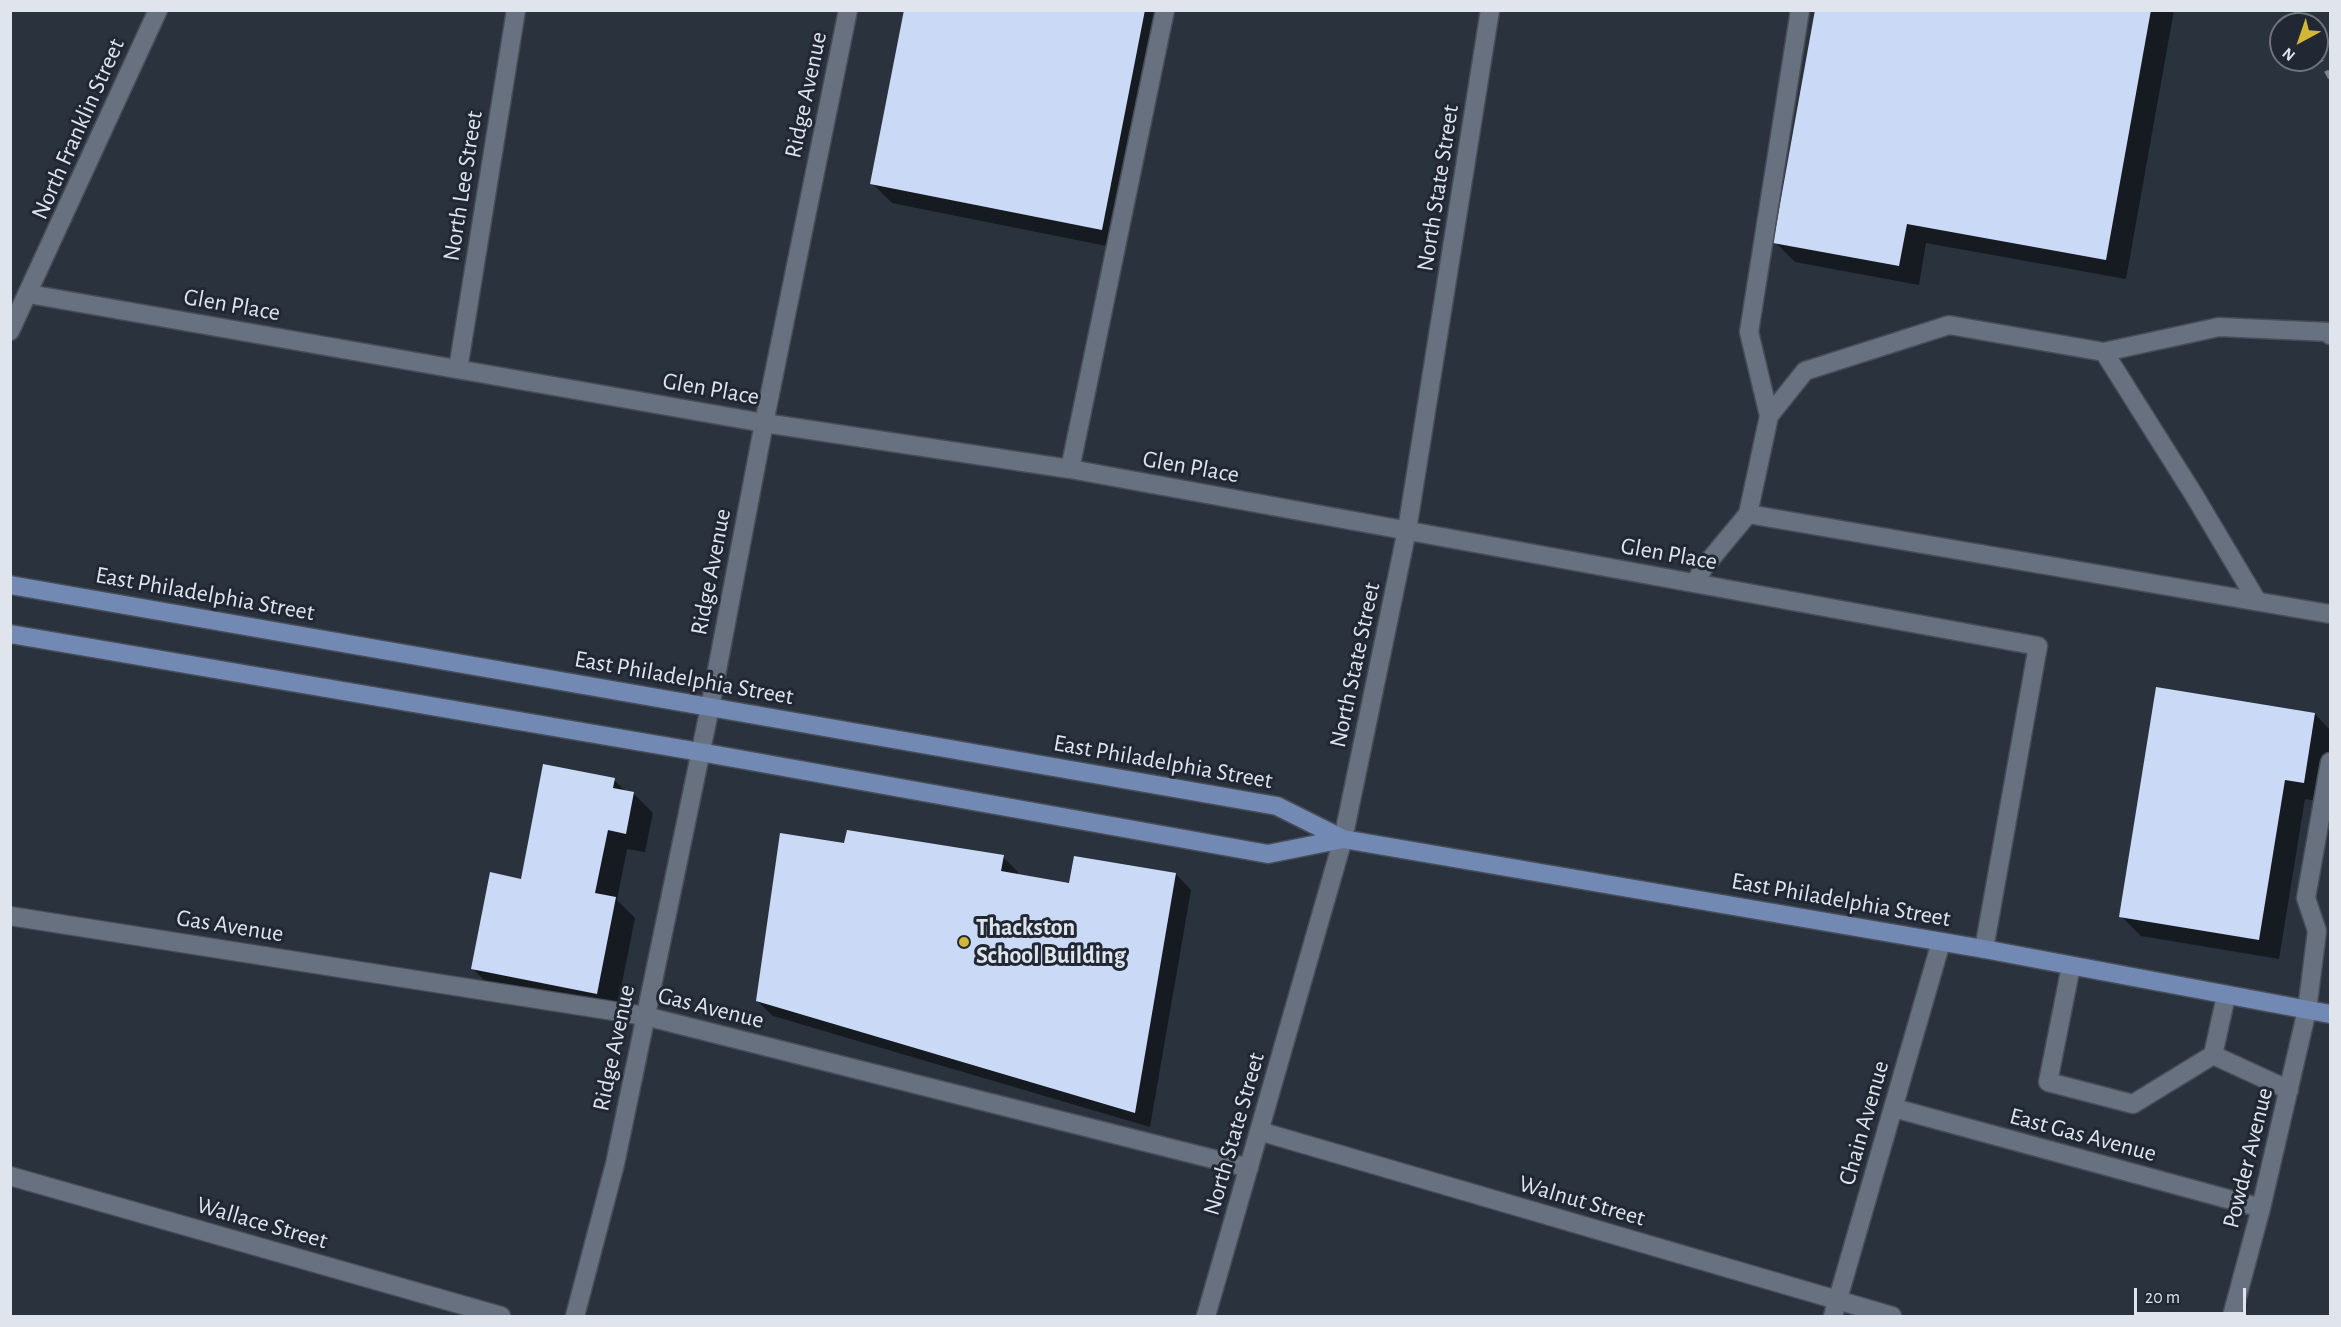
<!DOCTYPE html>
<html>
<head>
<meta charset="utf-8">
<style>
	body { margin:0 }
	#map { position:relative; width:2341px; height:1327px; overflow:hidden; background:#2a323e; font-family:"Alegreya Sans",sans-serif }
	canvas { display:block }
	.frame { position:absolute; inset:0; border:12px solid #dfe4ed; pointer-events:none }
	.north { position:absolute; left:2269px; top:12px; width:60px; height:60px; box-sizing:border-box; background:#212834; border:2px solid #6d737e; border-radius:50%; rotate:220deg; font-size:16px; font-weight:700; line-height:24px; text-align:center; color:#dfe4ed }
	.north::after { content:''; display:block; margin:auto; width:21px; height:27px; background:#d2b736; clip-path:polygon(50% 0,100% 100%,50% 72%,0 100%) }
	.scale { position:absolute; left:2134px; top:1288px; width:112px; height:27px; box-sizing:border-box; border:3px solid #dfe4ed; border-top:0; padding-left:8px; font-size:18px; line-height:21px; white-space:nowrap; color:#dfe4ed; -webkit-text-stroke:4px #212834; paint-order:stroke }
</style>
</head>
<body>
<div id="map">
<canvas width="2341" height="1327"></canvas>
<div class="frame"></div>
<div class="north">N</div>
<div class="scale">20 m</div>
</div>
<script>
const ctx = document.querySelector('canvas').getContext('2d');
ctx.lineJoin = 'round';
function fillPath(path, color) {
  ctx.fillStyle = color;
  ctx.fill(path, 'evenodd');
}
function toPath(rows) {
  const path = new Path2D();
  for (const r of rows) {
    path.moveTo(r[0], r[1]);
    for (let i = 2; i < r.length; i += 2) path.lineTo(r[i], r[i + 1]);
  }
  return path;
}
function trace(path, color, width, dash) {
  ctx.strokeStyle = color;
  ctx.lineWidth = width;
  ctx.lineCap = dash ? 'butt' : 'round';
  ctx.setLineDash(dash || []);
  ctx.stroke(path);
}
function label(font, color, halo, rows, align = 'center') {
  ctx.font = font + ' "Alegreya Sans",sans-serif';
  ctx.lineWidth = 6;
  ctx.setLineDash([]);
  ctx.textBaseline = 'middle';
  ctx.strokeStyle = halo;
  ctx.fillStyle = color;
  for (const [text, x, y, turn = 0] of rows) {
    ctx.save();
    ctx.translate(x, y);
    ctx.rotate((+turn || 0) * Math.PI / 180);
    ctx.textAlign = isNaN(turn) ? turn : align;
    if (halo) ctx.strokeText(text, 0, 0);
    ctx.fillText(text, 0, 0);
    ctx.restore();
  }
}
fillPath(toPath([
	[906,10,1169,10,1122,249,892,203,872,183],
	[1816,10,2174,10,2126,279,1926,243,1919,285,1795,262,1775,242],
	[2315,714,2330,730,2330,759,2324,802,2305,799,2279,959,2141,936,2121,916],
	[614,780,626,792,633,793,653,813,645,852,627,849,617,900,635,918,616,1013,493,989,473,969,522,880],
	[846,845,1003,857,1018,872,1018,875,1070,885,1176,874,1191,890,1150,1127,773,1016,757,1001]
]), '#0007');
fillPath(toPath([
	[904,10,1145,10,1102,230,870,184],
	[1815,10,2151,10,2106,260,1907,224,1899,266,1773,243],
	[2156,687,2315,713,2304,783,2285,780,2259,940,2119,917],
	[543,764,615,778,613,788,634,792,626,834,608,830,595,893,616,897,597,994,471,969,490,872,521,879],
	[847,830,1004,855,1001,871,1069,883,1074,856,1176,873,1135,1113,756,1001,780,833,844,843]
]), '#c9d9f6');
const minor = toPath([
	[29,294,764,423,1070,469,2038,646,1984,949],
	[10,331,158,10],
	[2104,352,2219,327,2329,332,2330,335],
	[458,369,516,10],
	[1769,416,1805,371,1949,325,2104,352,2194,495,2257,601],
	[1070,469,1165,10],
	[1748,514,2330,614],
	[1695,583,1704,567,1748,514,1769,416,1749,332,1800,10],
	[10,916,645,1016,1249,1168],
	[2071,966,2048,1082,2133,1104,2213,1055,2226,996],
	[2213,1055,2289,1090],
	[1894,1108,2261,1208],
	[1259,1131,1892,1316],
	[10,1176,501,1316],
	[575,1316,615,1164,710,707,764,423,848,10],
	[1206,1316,1343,839,1407,530,1490,10],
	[1833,1316,1941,942],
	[2232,1316,2261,1208,2307,1010,2317,931,2306,898,2330,762]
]);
const major = toPath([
	[10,585,1277,806,1343,839,1984,949,2330,1014],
	[10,634,700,752,1268,854,1343,839]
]);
trace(minor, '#484e59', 21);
trace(major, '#484e59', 21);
trace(minor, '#68717f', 18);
trace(major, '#728ab3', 18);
trace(toPath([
	[2295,10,2301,24],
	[2317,53,2330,78]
]), '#7d838e', 4.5, [10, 10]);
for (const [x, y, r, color] of [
	[964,942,6,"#d2b736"]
]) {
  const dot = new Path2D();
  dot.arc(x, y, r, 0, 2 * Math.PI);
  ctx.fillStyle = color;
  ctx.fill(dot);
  trace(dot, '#212834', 2);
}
label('24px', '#dfe4ed', '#212834', [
	["Ridge Avenue",806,95,-78],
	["North Franklin Street",78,129,-66],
	["North Lee Street",463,186,-81],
	["North State Street",1438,188,-81],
	["Glen Place",232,305,10],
	["Glen Place",711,389,10],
	["Glen Place",1191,467,10],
	["Glen Place",1669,554,10],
	["Ridge Avenue",711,572,-79],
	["East Philadelphia Street",205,594,10],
	["North State Street",1355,665,-78],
	["East Philadelphia Street",684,678,10],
	["East Philadelphia Street",1163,762,10],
	["East Philadelphia Street",1841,900,10],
	["Gas Avenue",230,926,9],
	["Gas Avenue",711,1008,14],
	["Ridge Avenue",614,1048,-78],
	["Chain Avenue",1864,1123,-74],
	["North State Street",1234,1134,-74],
	["East Gas Avenue",2083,1135,15],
	["Powder Avenue",2248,1158,-76],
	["Walnut Street",1582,1201,16],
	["Wallace Street",262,1223,16]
]);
label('bold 24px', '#dfe4ed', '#212834', [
	["Thackston",976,928],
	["School Building",976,956]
], 'left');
</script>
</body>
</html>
